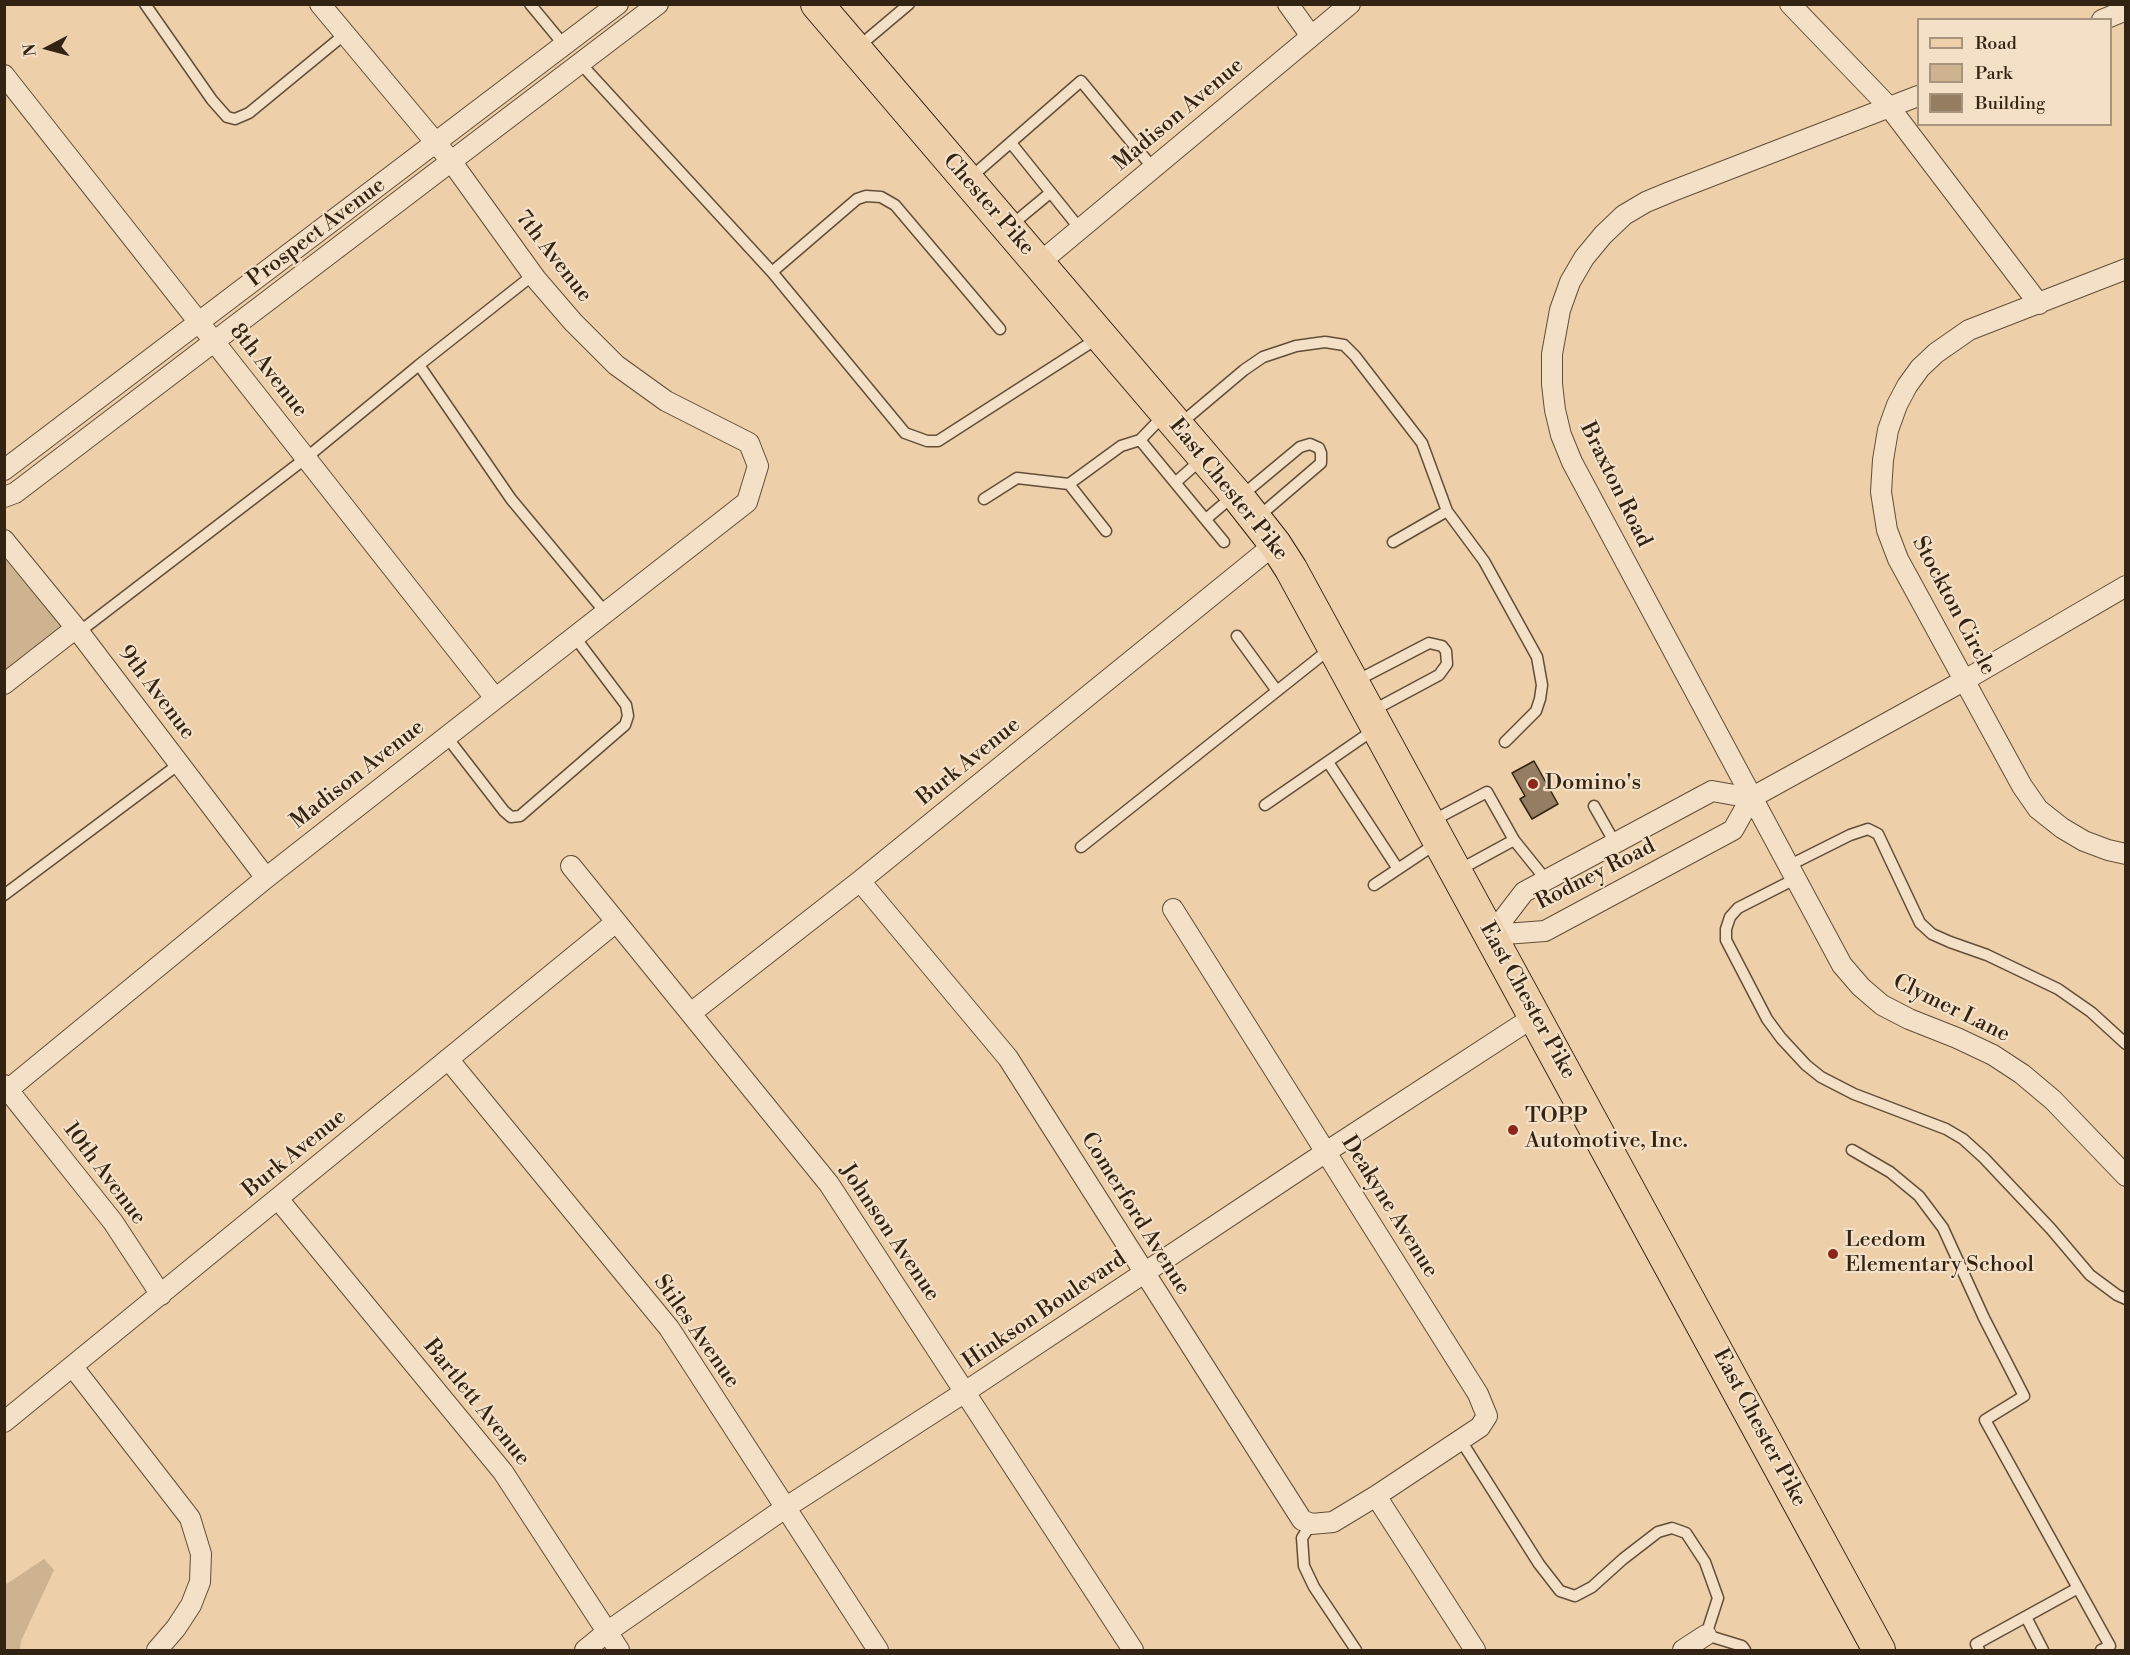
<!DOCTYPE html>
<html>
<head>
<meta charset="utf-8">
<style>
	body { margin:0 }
	#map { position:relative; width:2130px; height:1655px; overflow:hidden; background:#edd0a9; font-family:"Libre Bodoni",serif }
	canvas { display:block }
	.frame { position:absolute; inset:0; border:6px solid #332313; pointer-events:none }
	.legend { position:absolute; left:1917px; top:18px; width:195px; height:108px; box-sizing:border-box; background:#f3e0c7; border:2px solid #a6947f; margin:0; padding:8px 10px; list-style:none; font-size:18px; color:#332313 }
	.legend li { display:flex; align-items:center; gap:12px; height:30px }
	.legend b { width:30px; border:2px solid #a6947f }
	.north { position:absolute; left:18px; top:18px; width:60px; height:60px; -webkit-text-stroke:4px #f3e0c7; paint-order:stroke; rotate:264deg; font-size:16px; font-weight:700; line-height:24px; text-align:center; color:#332313 }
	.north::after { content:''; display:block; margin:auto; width:21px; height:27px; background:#332313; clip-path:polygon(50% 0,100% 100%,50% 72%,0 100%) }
</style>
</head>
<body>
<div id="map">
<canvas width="2130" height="1655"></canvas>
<div class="frame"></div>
<ul class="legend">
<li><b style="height:8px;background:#edd0a9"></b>Road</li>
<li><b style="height:16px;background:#cdb390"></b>Park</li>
<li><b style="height:16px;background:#947d61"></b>Building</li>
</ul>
<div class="north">N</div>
</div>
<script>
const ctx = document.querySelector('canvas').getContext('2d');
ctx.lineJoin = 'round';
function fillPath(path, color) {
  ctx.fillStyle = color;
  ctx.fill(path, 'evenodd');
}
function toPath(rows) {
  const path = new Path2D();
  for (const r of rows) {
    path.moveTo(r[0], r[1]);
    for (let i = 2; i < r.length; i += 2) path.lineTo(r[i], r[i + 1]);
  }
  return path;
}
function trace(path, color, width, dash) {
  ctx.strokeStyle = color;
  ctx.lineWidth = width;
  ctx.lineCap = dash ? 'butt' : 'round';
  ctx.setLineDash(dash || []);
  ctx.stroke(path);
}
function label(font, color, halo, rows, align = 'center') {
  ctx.font = font + ' "Libre Bodoni",serif';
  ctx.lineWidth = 4.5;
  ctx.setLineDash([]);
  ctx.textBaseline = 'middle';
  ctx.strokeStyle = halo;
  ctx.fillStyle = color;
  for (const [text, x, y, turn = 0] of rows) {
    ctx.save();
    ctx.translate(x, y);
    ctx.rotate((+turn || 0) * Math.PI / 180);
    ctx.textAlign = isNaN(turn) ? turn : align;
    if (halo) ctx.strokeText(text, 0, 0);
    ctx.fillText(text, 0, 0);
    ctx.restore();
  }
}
fillPath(toPath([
	[5,540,76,628,5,681],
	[44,1559,54,1570,21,1641,20,1650,5,1650,5,1585]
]), '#cdb390');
const building = toPath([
	[1534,761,1558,804,1532,819,1520,799,1525,796,1512,773,1534,761]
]);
fillPath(building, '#947d61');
trace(building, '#332313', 1.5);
const lane = toPath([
	[145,4,212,100,227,117,235,119,249,113,345,34],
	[530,4,564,45],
	[858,47,909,4],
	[581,64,772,272],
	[1011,143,1080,229],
	[970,178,1081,81,1153,168],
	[1009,227,1050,193],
	[533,275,419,365,511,499,605,612],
	[1000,329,895,205,881,197,866,196,857,199,772,272,905,433,927,441,938,441,1098,338],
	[1180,424,1244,370,1263,357,1296,346,1325,342,1344,345,1355,356,1422,443,1447,511,1484,561,1537,657,1542,685,1540,699,1536,711,1505,742],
	[1140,440,1224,542],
	[1176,482,1203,458],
	[1069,484,1106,531],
	[1240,497,1300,447,1310,444,1319,448,1321,453,1321,463,1258,517],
	[984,499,1017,478,1069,484,1121,446,1140,440,1165,414],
	[1206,519,1233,496],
	[1393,542,1447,511],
	[79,632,306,458,419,365],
	[1237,636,1277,691],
	[1354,682,1429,643,1442,646,1446,651,1447,664,1439,675,1370,712],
	[446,736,504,811,511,817,520,816,625,725,628,716,626,705,574,636],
	[1328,762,1398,869],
	[1265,805,1375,729],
	[1594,806,1615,843],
	[1430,822,1487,792,1514,840,1547,881],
	[1081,847,1331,648],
	[1788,866,1850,835,1868,829,1878,834,1920,923,1932,934,1950,942,1987,955,2058,989,2091,1012,2126,1044],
	[1459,870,1514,840],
	[1795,879,1738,908,1730,917,1726,929,1726,940,1767,1019,1781,1038,1806,1065,1821,1077,1854,1094,1946,1129,1963,1139,1984,1158,2051,1229,2090,1275,2117,1295,2126,1299],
	[1374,885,1437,843],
	[4,895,179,764],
	[1852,1150,1890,1172,1919,1196,1943,1228,1984,1318,2024,1396,1985,1420,2110,1646,2101,1650],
	[1460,1439,1539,1564,1560,1591,1575,1596,1592,1587,1623,1559,1658,1532,1672,1528,1686,1533,1705,1562,1718,1598,1706,1635,1742,1646,1745,1650],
	[1311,1524,1302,1538,1304,1566,1314,1587,1356,1650],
	[2026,1617,2043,1650],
	[1979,1650,1976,1644,2078,1588]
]);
const street = toPath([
	[1288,4,1311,36],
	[1790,4,1890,108,2039,304],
	[2102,20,2126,10],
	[4,75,495,698],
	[1918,96,1670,192,1646,202,1624,215,1603,235,1584,258,1570,282,1560,310,1552,354,1552,384,1555,410,1561,435,1572,462,1842,965,1861,987,1882,1005,1909,1019,1957,1038,1993,1055,2022,1074,2053,1100,2126,1176],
	[1038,264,1350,4],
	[2126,269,1969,330,1936,353,1920,368,1907,386,1897,405,1888,430,1883,460,1881,492,1887,530,1898,559,2022,786,2038,809,2062,828,2084,841,2108,850,2126,854],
	[4,470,618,4],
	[4,497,15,493,658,4],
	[4,540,76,628,266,878],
	[4,684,76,628],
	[571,866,829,1184,1133,1650],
	[860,881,1008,1058,1302,1520,1311,1524,1333,1522,1376,1496,1480,1427,1487,1416,1478,1394,1173,909],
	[1491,935,1545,931,1733,830,1751,798,1965,680,2126,586],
	[1491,935,1524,892,1712,791,1751,798],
	[691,1013,860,881,1275,544],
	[448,1059,669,1328,878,1650],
	[4,1085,113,1222,161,1295],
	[4,1093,266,878,747,502,758,466,749,443,666,401,616,365,573,322,536,279,451,161,320,4],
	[278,1199,503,1472,619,1650],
	[73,1367,190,1518,201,1554,200,1582,191,1605,176,1628,157,1650],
	[4,1422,616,922],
	[1376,1496,1475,1650],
	[585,1650,607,1632,785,1508,965,1392,1326,1152,1535,1016],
	[1683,1650,1706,1635]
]);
const primary = toPath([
	[817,4,1239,498,1275,544,1291,569,1879,1650]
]);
trace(lane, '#624e38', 13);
trace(street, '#624e38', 22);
trace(primary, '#332313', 34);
trace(lane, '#f3e0c7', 10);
trace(street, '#f3e0c7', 20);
trace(primary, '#edd0a9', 32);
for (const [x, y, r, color] of [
	[1533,784,6,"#8f2418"],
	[1513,1130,6,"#8f2418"],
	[1833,1254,6,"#8f2418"]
]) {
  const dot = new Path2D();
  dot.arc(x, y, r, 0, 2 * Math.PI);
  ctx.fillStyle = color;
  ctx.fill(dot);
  trace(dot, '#f3e0c7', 2);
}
label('22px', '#332313', '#f3e0c7', [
	["Madison Avenue",1179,115,-40],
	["Chester Pike",988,205,49],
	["Prospect Avenue",317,233,-37],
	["7th Avenue",553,257,52],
	["8th Avenue",268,371,52],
	["Braxton Road",1615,485,64],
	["East Chester Pike",1228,490,51],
	["Stockton Circle",1953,606,62],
	["9th Avenue",156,693,53],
	["Burk Avenue",969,762,-39],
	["Madison Avenue",358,775,-38],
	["Rodney Road",1596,875,-27],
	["East Chester Pike",1527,1001,61],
	["Clymer Lane",1951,1009,26],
	["Burk Avenue",295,1154,-39],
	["10th Avenue",104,1174,53],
	["Deakyne Avenue",1389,1207,58],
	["Comerford Avenue",1135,1214,58],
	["Johnson Avenue",889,1233,56],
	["Hinkson Boulevard",1045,1311,-34],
	["Stiles Avenue",696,1332,55],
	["Bartlett Avenue",476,1403,51],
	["East Chester Pike",1759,1428,62]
]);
label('22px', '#332313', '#f3e0c7', [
	["Domino's",1545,784],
	["TOPP",1525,1117],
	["Automotive, Inc.",1525,1142],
	["Leedom",1845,1241],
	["Elementary School",1845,1266]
], 'left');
</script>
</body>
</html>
